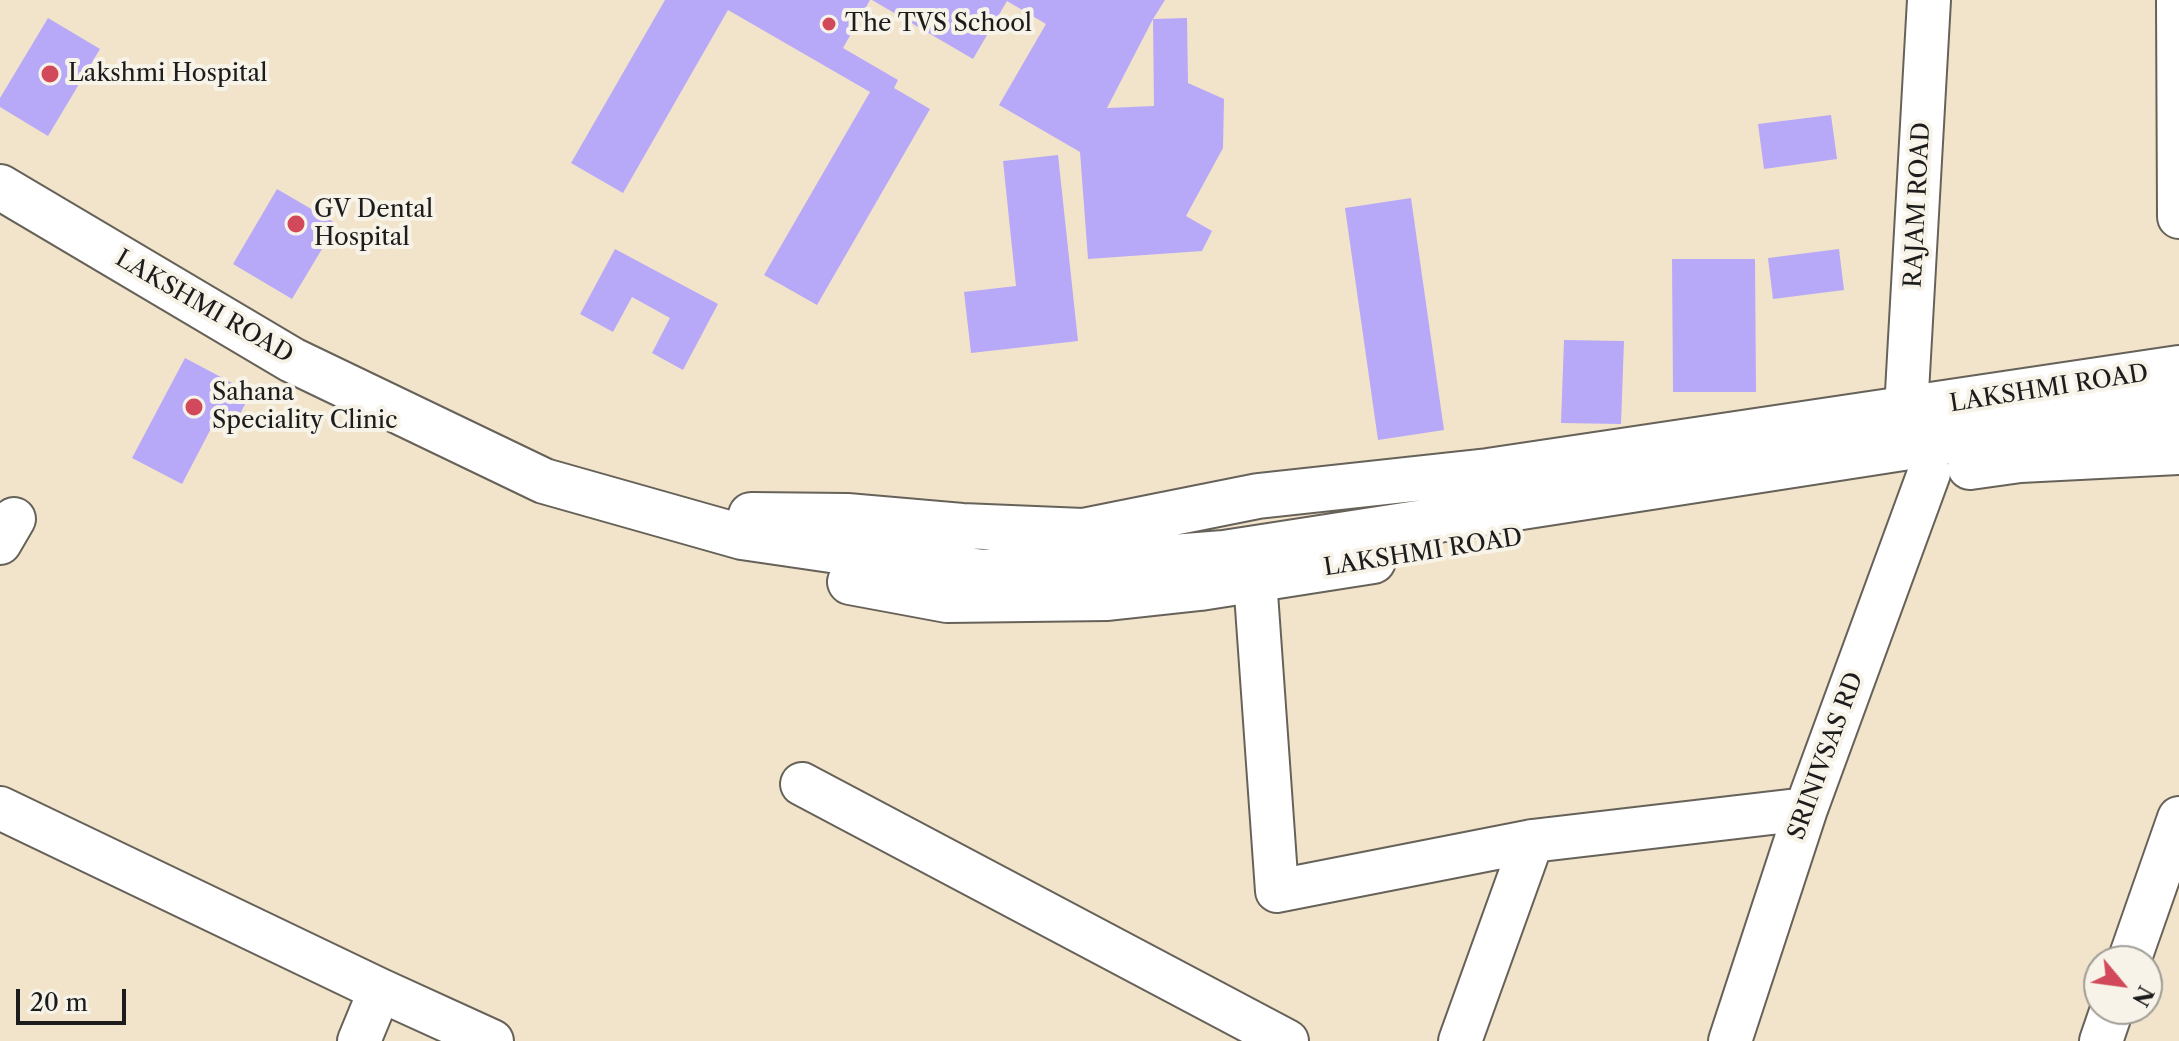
<!DOCTYPE html>
<html>
<head>
<meta charset="utf-8">
<style>
	body { margin:0 }
	#map { position:relative; width:2179px; height:1041px; overflow:hidden; background:#f2e4cb; font-family:"Libre Caslon Text",serif }
	canvas { display:block }
	.north { position:absolute; left:2083px; top:945px; width:80px; height:80px; box-sizing:border-box; background:#f7f3e8; border:2px solid #9f9d96; border-radius:50%; rotate:119deg; font-size:22px; font-weight:700; line-height:32px; text-align:center; color:#1c1c1c }
	.north::after { content:''; display:block; margin:auto; width:28px; height:36px; background:#d1495b; clip-path:polygon(50% 0,100% 100%,50% 72%,0 100%) }
	.scale { position:absolute; left:16px; top:989px; width:110px; height:36px; box-sizing:border-box; border:4px solid #1c1c1c; border-top:0; padding-left:10px; font-size:24px; line-height:28px; white-space:nowrap; color:#1c1c1c; -webkit-text-stroke:6px #f7f3e8; paint-order:stroke }
</style>
</head>
<body>
<div id="map">
<canvas width="2179" height="1041"></canvas>
<div class="north">N</div>
<div class="scale">20 m</div>
</div>
<script>
const ctx = document.querySelector('canvas').getContext('2d');
ctx.lineJoin = 'round';
function fillPath(path, color) {
  ctx.fillStyle = color;
  ctx.fill(path, 'evenodd');
}
function toPath(rows) {
  const path = new Path2D();
  for (const r of rows) {
    path.moveTo(r[0], r[1]);
    for (let i = 2; i < r.length; i += 2) path.lineTo(r[i], r[i + 1]);
  }
  return path;
}
function trace(path, color, width, dash) {
  ctx.strokeStyle = color;
  ctx.lineWidth = width;
  ctx.lineCap = dash ? 'butt' : 'round';
  ctx.setLineDash(dash || []);
  ctx.stroke(path);
}
function label(font, color, halo, rows, align = 'center') {
  ctx.font = font + ' "Libre Caslon Text",serif';
  ctx.lineWidth = 8;
  ctx.setLineDash([]);
  ctx.textBaseline = 'middle';
  ctx.strokeStyle = halo;
  ctx.fillStyle = color;
  for (const [text, x, y, turn = 0] of rows) {
    ctx.save();
    ctx.translate(x, y);
    ctx.rotate((+turn || 0) * Math.PI / 180);
    ctx.textAlign = isNaN(turn) ? turn : align;
    if (halo) ctx.strokeText(text, 0, 0);
    ctx.fillText(text, 0, 0);
    ctx.restore();
  }
}
fillPath(toPath([
	[665,0,870,0,843,48,898,80,894,88,930,109,817,305,764,275,870,92,728,10,623,193,571,163],
	[872,0,1165,0,1153,19,1107,108,1154,106,1153,19,1187,18,1188,83,1224,99,1223,148,1186,216,1212,231,1202,251,1088,259,1080,152,999,105,1046,24,1007,1,973,59],
	[48,18,100,49,48,136,0,107,0,98],
	[1831,115,1837,159,1764,169,1758,124],
	[1058,155,1078,341,971,353,964,292,1016,286,1003,161],
	[277,189,337,224,292,299,233,264],
	[1411,198,1444,430,1378,440,1345,208],
	[615,249,718,304,683,370,652,353,670,318,632,297,613,332,580,314],
	[1839,249,1844,290,1773,299,1768,258],
	[1672,259,1755,259,1756,392,1673,392],
	[1564,340,1624,341,1621,424,1561,423],
	[185,358,251,393,233,427,216,419,182,484,132,458]
]), '#b7a9f7');
const minor = toPath([
	[2178,0,2179,217],
	[1906,410,1929,0],
	[0,543,14,519],
	[1255,579,1277,891,1532,841,1806,809],
	[802,784,1287,1041],
	[0,808,380,990,492,1041],
	[2129,961,2179,818],
	[359,1041,380,990],
	[1460,1041,1532,841],
	[1730,1041,1806,809,1929,473],
	[2101,1041,2112,1009]
]);
const tertiary = toPath([
	[0,187,292,360,544,481,742,537,982,572,1224,553,2032,428,2179,409],
	[1970,467,2020,460,2179,452],
	[751,515,847,516,962,526,1083,531,1258,496,1488,471,2179,368],
	[850,582,947,600,1108,598,1200,588,1373,561]
]);
trace(minor, '#676259', 46);
trace(tertiary, '#676259', 48);
trace(minor, '#fff', 42);
trace(tertiary, '#fff', 44);
for (const [x, y, r, color] of [
	[829,24,8,"#d1495b"],
	[50,74,10,"#d1495b"],
	[296,224,10,"#d1495b"],
	[194,407,10,"#d1495b"]
]) {
  const dot = new Path2D();
  dot.arc(x, y, r, 0, 2 * Math.PI);
  ctx.fillStyle = color;
  ctx.fill(dot);
  trace(dot, '#f7f3e8', 3);
}
label('24px', '#1c1c1c', '#f7f3e8', [
	["The TVS School",845,24],
	["Lakshmi Hospital",68,74],
	["GV Dental",314,210],
	["Hospital",314,238],
	["Sahana",212,393],
	["Speciality Clinic",212,421]
], 'left');
label('24px', '#1c1c1c', '#f7f3e8', [
	["RAJAM ROAD",1918,205,-87],
	["LAKSHMI ROAD",204,307,30],
	["LAKSHMI ROAD",2049,389,-9],
	["LAKSHMI ROAD",1423,553,-9],
	["SRINIVSAS RD",1826,756,-70]
]);
</script>
</body>
</html>
